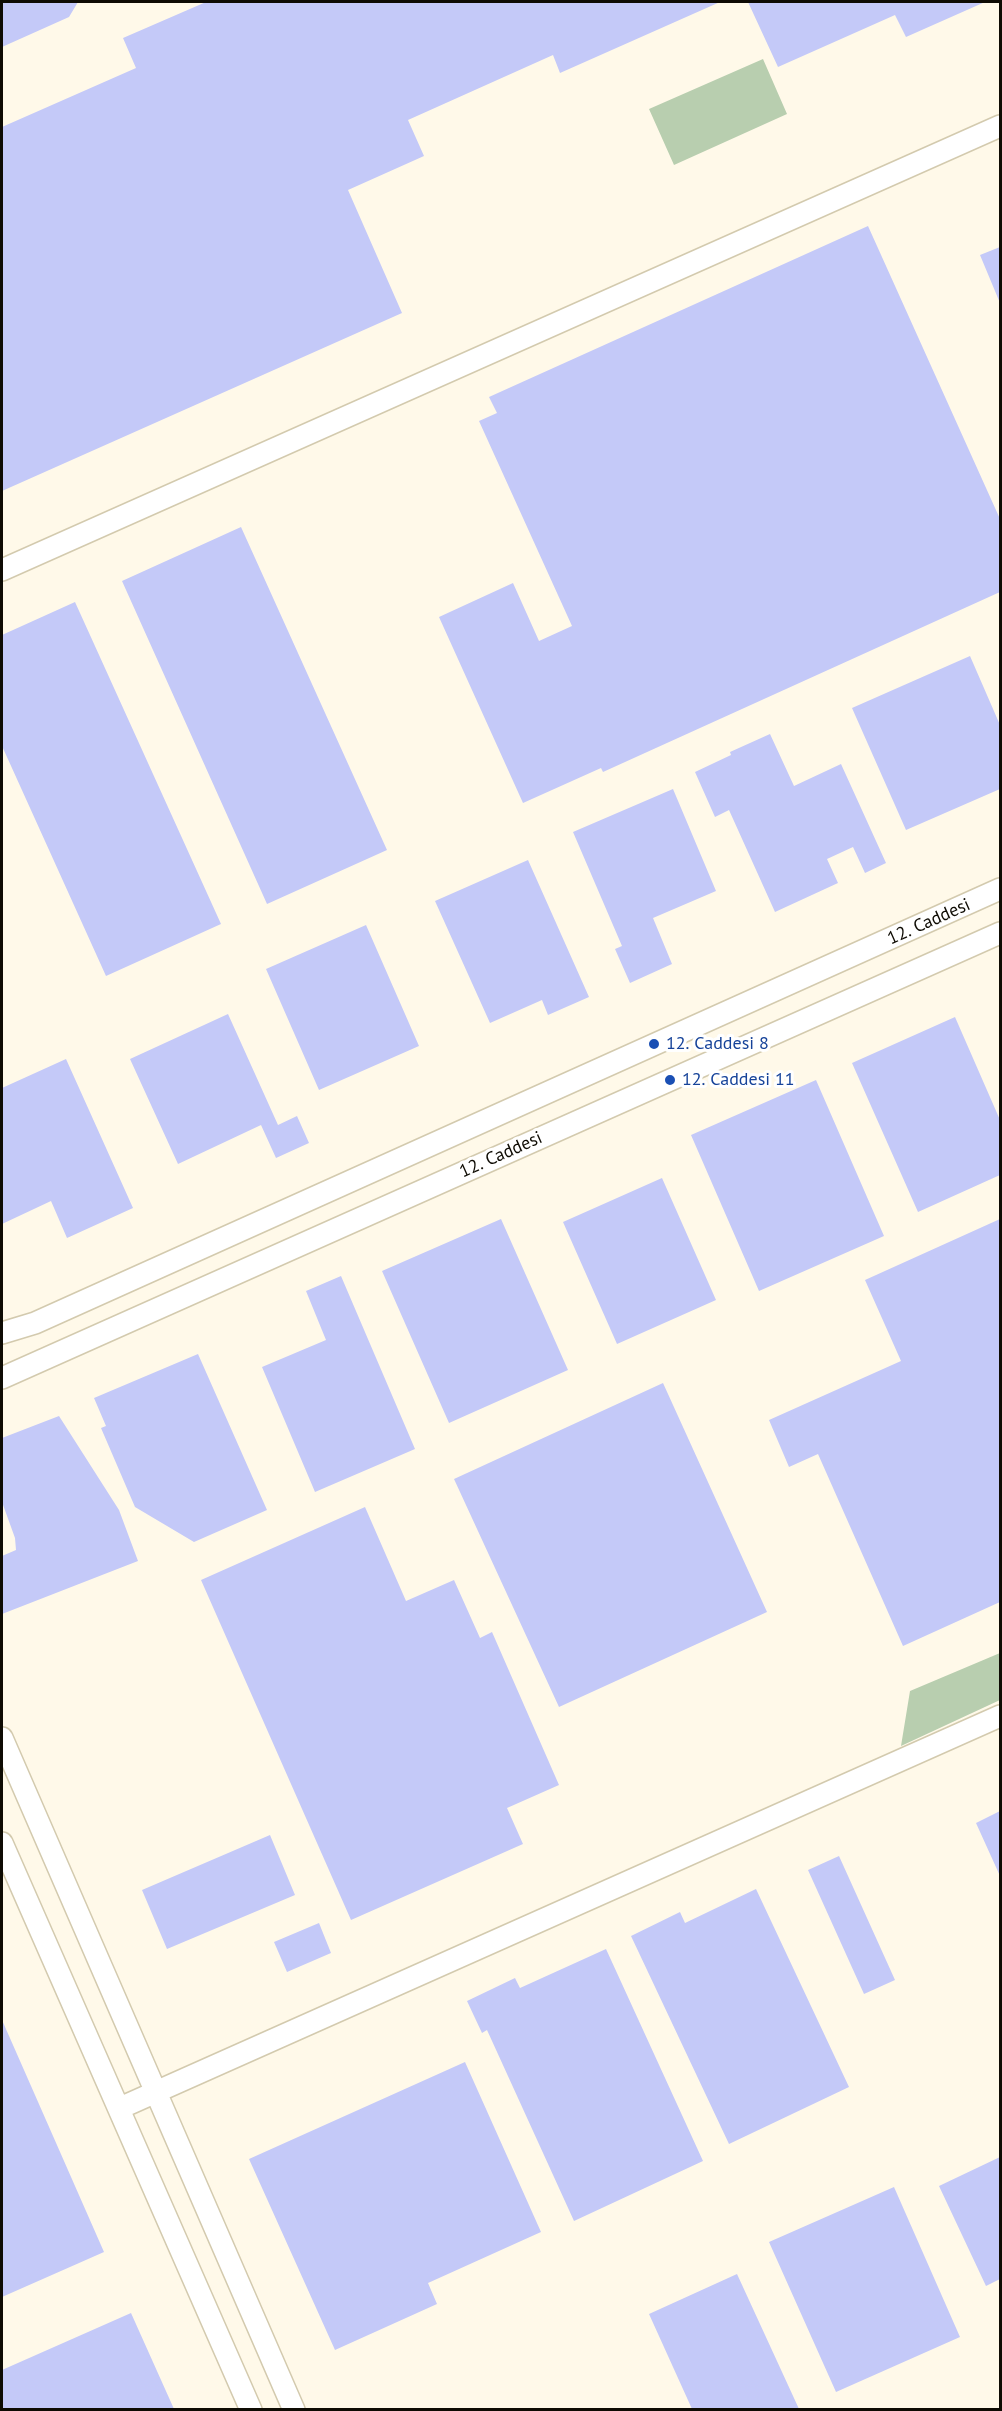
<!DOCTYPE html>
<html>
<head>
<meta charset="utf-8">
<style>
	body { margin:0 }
	#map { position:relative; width:1002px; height:2411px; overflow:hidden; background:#fff9e9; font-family:"PT Sans",sans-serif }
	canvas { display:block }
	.frame { position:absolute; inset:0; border:3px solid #0e0b03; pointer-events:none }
</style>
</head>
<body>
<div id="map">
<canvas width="1002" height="2411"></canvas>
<div class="frame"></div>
</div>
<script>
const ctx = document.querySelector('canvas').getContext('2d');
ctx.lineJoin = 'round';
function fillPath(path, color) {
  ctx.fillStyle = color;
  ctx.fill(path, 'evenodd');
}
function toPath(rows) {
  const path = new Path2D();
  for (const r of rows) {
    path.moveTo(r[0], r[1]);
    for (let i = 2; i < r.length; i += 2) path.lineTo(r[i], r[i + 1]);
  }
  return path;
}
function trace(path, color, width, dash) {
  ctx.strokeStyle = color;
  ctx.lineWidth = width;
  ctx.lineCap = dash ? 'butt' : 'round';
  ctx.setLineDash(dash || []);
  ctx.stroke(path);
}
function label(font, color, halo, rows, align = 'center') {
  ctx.font = font + ' "PT Sans",sans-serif';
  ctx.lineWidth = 6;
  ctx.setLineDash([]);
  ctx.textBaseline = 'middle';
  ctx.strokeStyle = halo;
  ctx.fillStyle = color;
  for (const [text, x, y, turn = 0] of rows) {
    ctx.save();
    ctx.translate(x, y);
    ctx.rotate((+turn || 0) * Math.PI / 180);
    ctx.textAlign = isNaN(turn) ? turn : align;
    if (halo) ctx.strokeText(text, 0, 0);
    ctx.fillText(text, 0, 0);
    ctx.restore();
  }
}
fillPath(toPath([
	[763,59,787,114,674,165,649,109],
	[1000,1653,1000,1700,901,1746,910,1691]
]), '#b8ceaf');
fillPath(toPath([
	[2,2,78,2,69,17,2,47],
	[206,2,720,2,560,73,553,55,408,120,424,156,348,190,402,313,2,491,2,127,136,68,123,38],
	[748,2,985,2,906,37,895,15,778,67],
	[868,226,1000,519,1000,592,603,772,601,768,523,803,439,617,513,583,539,641,572,626,479,421,497,413,489,397],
	[1000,247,1000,303,980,255],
	[241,527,387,850,267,904,122,581],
	[75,602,221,924,106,976,2,746,2,635],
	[970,656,1000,725,1000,789,906,830,852,708],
	[770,734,794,786,841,764,886,863,865,873,853,847,827,859,838,883,775,912,729,810,715,817,695,772,731,755,730,752],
	[673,789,716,891,653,918,672,964,630,983,615,949,622,946,573,832],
	[528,860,589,997,548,1015,542,1000,490,1023,435,901],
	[366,925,419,1046,319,1090,266,969],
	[228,1014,278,1125,297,1116,309,1143,276,1158,261,1125,178,1164,130,1059],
	[955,1017,1000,1120,1000,1175,918,1212,852,1063],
	[66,1059,133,1208,67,1238,51,1201,2,1224,2,1088],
	[816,1080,884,1236,759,1291,691,1135],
	[662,1178,716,1300,617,1344,563,1222],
	[501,1219,568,1370,449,1423,382,1271],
	[1000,1219,1000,1602,903,1646,818,1454,789,1467,769,1420,901,1361,865,1280],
	[341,1276,415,1449,315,1492,262,1367,326,1340,306,1291],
	[198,1354,267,1510,194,1542,135,1507,101,1428,106,1426,94,1398],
	[663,1383,767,1612,559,1707,454,1479],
	[59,1416,119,1510,138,1561,2,1614,2,1556,16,1550,15,1538,2,1502,2,1438],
	[365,1507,406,1601,454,1580,480,1638,492,1632,559,1785,507,1808,523,1844,351,1920,201,1580],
	[1000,1811,1000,1876,976,1823],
	[270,1835,295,1895,167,1949,142,1890],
	[839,1856,895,1980,864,1994,808,1870],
	[756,1889,849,2087,729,2144,631,1936,680,1912,685,1923],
	[319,1923,331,1953,287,1972,274,1942],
	[606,1949,703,2161,574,2221,487,2030,482,2033,467,2001,515,1978,520,1988],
	[2,2020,104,2252,2,2297],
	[465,2062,541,2232,428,2283,437,2304,335,2350,249,2159],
	[1000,2157,1000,2279,986,2286,939,2186],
	[894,2187,960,2337,836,2392,769,2242],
	[737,2274,799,2409,692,2409,649,2314],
	[131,2313,174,2409,2,2409,2,2370]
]), '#c4c9f8');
const minor = toPath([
	[2,570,1000,126],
	[2,1333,35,1323,1000,889],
	[2,1378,1000,933],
	[2,1738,294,2410],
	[2,1843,251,2410],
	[120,2108,1000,1716]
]);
trace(minor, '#d3caae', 24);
trace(minor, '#fff', 21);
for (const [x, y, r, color] of [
	[654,1044,6,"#1a4fb4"],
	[670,1080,6,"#1a4fb4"]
]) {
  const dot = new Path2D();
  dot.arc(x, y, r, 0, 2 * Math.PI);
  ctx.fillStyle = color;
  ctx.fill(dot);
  trace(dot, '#fff', 2);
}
label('18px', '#0e0b03', '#fff', [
	["12. Caddesi",929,922,-24],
	["12. Caddesi",501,1155,-24]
]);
label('18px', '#164399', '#fff', [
	["12. Caddesi 8",666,1044],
	["12. Caddesi 11",682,1080]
], 'left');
</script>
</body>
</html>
